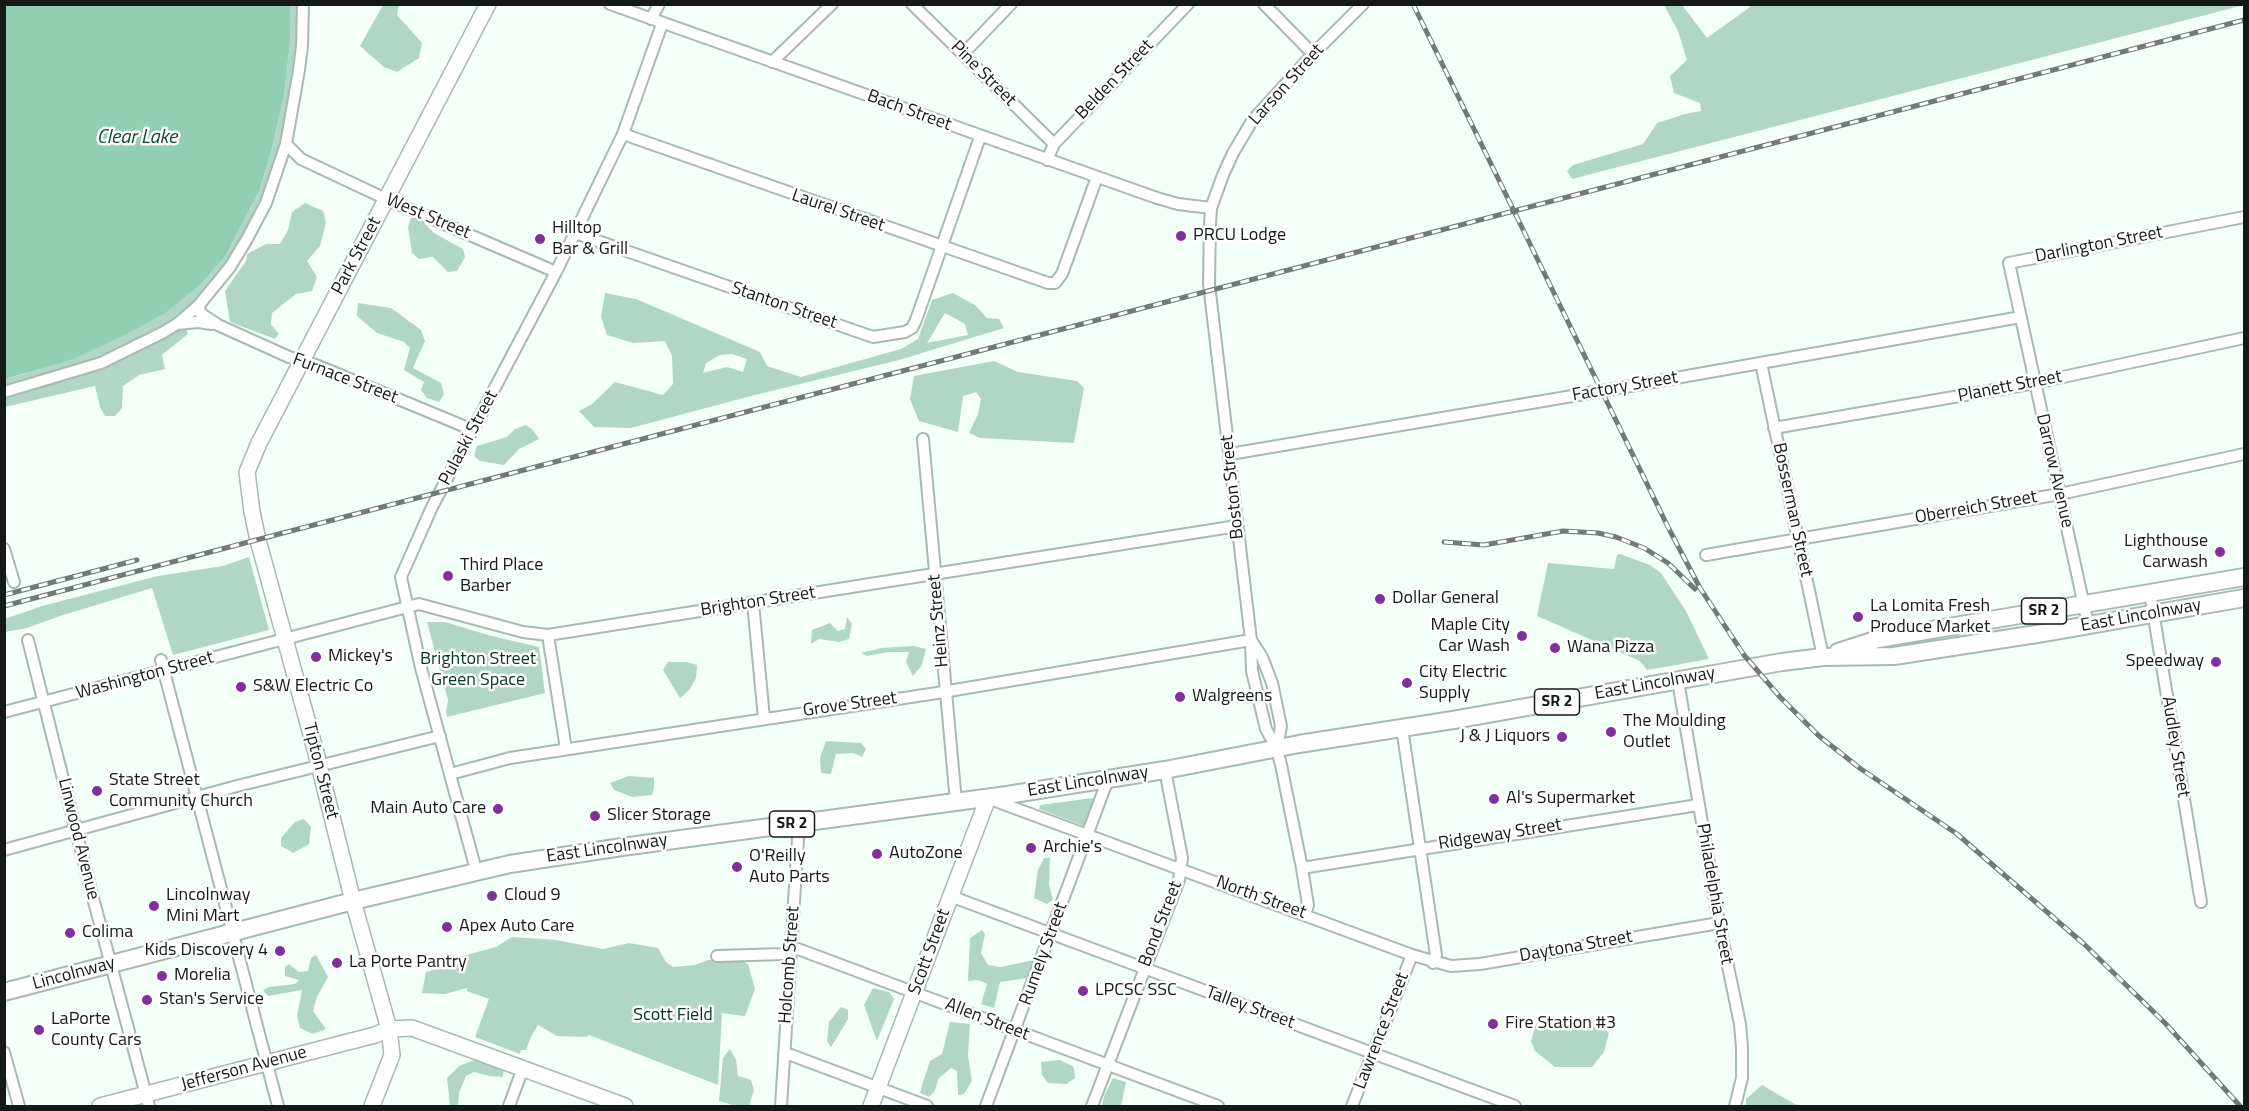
<!DOCTYPE html>
<html>
<head>
<meta charset="utf-8">
<style>
	body { margin:0 }
	#map { position:relative; width:2249px; height:1111px; overflow:hidden; background:#f3fff9; font-family:"Titillium Web",sans-serif }
	canvas { display:block }
	.frame { position:absolute; inset:0; border:6px solid #131a17; pointer-events:none }
</style>
</head>
<body>
<div id="map">
<canvas width="2249" height="1111"></canvas>
<div class="frame"></div>
</div>
<script>
const ctx = document.querySelector('canvas').getContext('2d');
ctx.lineJoin = 'round';
function fillPath(path, color) {
  ctx.fillStyle = color;
  ctx.fill(path, 'evenodd');
}
function toPath(rows) {
  const path = new Path2D();
  for (const r of rows) {
    path.moveTo(r[0], r[1]);
    for (let i = 2; i < r.length; i += 2) path.lineTo(r[i], r[i + 1]);
  }
  return path;
}
function trace(path, color, width, dash) {
  ctx.strokeStyle = color;
  ctx.lineWidth = width;
  ctx.lineCap = dash ? 'butt' : 'round';
  ctx.setLineDash(dash || []);
  ctx.stroke(path);
}
function label(font, color, halo, rows, align = 'center') {
  ctx.font = font + ' "Titillium Web",sans-serif';
  ctx.lineWidth = 5;
  ctx.setLineDash([]);
  ctx.textBaseline = 'middle';
  ctx.strokeStyle = halo;
  ctx.fillStyle = color;
  for (const [text, x, y, turn = 0] of rows) {
    ctx.save();
    ctx.translate(x, y);
    ctx.rotate((+turn || 0) * Math.PI / 180);
    ctx.textAlign = isNaN(turn) ? turn : align;
    if (halo) ctx.strokeText(text, 0, 0);
    ctx.fillText(text, 0, 0);
    ctx.restore();
  }
}
fillPath(toPath([
	[290,5,300,5,299,50,286,127,261,207,242,244,195,303,167,326,92,363,5,389,4,379,24,374,203,282,225,257,260,189,272,148,284,96,290,43],
	[383,5,399,5,397,15,422,43,419,58,397,72,384,67,360,46],
	[1664,5,1682,5,1707,38,1750,7,1748,5,2244,5,1572,179,1567,171,1573,165,1643,144,1657,123,1685,114,1701,111,1700,103,1674,93,1670,76,1687,60,1678,31],
	[305,203,323,211,326,223,320,246,307,261,317,277,312,291,296,294,272,313,271,324,279,334,275,339,230,322,225,291,246,261,247,254,266,244,280,244,288,230,292,212],
	[411,217,422,221,434,233,463,249,465,257,457,271,448,272,433,257,419,259,412,253,408,227],
	[605,293,636,299,760,352,767,366,801,377,901,349,918,339,932,300,953,293,975,305,987,318,999,319,1004,328,899,360,751,396,631,428,594,427,579,411,592,404,615,382,663,395,673,384,672,356,665,341,633,343,607,335,601,317],
	[945,313,965,324,968,335,927,343],
	[720,355,732,354,747,359,743,372,727,367,703,373,706,363],
	[358,303,391,308,421,330,425,341,413,368,441,383,444,394,439,402,427,398,421,390,424,382,404,370,410,348,404,342,377,333,357,316],
	[180,328,186,328,188,334,162,355,165,369,139,375,123,386,122,408,115,416,105,416,100,407,95,386,5,407,4,399,131,355,161,341],
	[994,361,1018,372,1077,381,1084,388,1074,443,980,438,969,433,978,414,981,399,976,392,963,396,958,432,919,421,910,399,914,376],
	[526,425,533,430,539,439,519,449,504,465,480,461,474,456,477,446,507,437,515,429],
	[1620,554,1650,565,1661,573,1686,611,1709,659,1647,670,1640,661,1537,616,1548,563,1614,569,1617,555],
	[249,557,269,630,173,655,152,588,60,616,27,628,5,632,5,619,42,606,158,576,223,566],
	[847,617,852,624,849,639,839,642,819,639,811,644,812,630,830,623,838,631,845,629],
	[427,622,445,622,488,635,539,647,545,693,447,717,446,711,448,700],
	[913,646,926,649,922,665,913,676,906,662,909,652,889,652,867,656,861,653,881,648],
	[668,662,687,662,697,665,696,678,690,689,680,698,663,670],
	[826,741,861,743,866,749,862,757,853,753,836,754,831,774,821,773,820,758],
	[629,776,654,778,654,788,652,795,632,797,614,790,610,783],
	[1093,798,1095,801,1086,825,1084,826,1039,809,1040,805],
	[304,819,311,827,309,844,293,853,281,846,281,838,295,822],
	[1044,858,1050,858,1049,885,1053,899,1047,904,1034,898,1038,870],
	[982,930,985,934,981,953,988,965,1001,967,1034,960,1028,978,1000,982,994,1008,981,1004,987,984,978,980,968,981,970,938],
	[512,937,556,940,603,949,629,943,658,948,666,962,673,967,695,965,708,960,738,958,748,964,755,989,745,1016,722,1013,718,1085,589,1035,586,1037,557,1036,538,1025,531,1037,526,1050,521,1050,520,1054,475,1037,489,999,467,991,467,988,445,994,422,993,426,972,460,962,459,957,496,947],
	[316,955,328,977,317,997,313,1011,326,1029,313,1034,300,1028,297,1016,302,990,268,996,263,990,269,987,295,984,299,980,285,976,285,967,289,964,299,972,308,971,311,958],
	[873,988,889,992,894,999,877,1041,864,1005],
	[841,1007,848,1010,848,1019,831,1047,827,1041,829,1022],
	[1579,1019,1600,1026,1609,1033,1604,1052,1592,1067,1555,1067,1535,1051,1531,1041,1536,1024,1553,1020],
	[950,1022,970,1024,968,1056,972,1081,964,1094,958,1095,957,1071,951,1068,939,1078,934,1092,929,1097,920,1093,923,1082,930,1061,942,1054],
	[730,1049,736,1060,738,1076,751,1080,754,1090,749,1106,736,1106,719,1101,723,1058],
	[477,1059,504,1067,503,1077,489,1076,474,1072,466,1076,459,1093,458,1106,450,1106,447,1078,459,1066],
	[1060,1060,1074,1067,1075,1078,1066,1084,1048,1083,1042,1075,1041,1062],
	[1113,1078,1126,1082,1121,1106,1102,1106,1104,1096],
	[1762,1085,1798,1106,1746,1106,1746,1099]
]), '#b2d6c5');
fillPath(toPath([
	[4,5,290,5,290,43,284,96,272,148,260,189,225,257,203,282,165,313,125,335,73,359,5,379]
]), '#91ceb3');
const street = toPath([
	[610,4,1157,198,1178,204,1211,208],
	[912,4,1054,144],
	[1264,4,1313,54],
	[651,19,659,4],
	[963,54,1011,4],
	[772,62,832,4],
	[623,134,1048,283,1055,283,1062,274,1097,177],
	[286,144,301,159,386,199,556,272],
	[1047,160,1054,144,1188,4],
	[575,233,873,337,905,332,912,328,916,320,980,137],
	[199,305,200,313,218,325,289,357,316,365,473,430],
	[177,324,198,322,212,324],
	[1761,363,1823,657],
	[4,392,101,363,162,333,177,324,199,305,230,267,247,239,266,203,286,144,299,70,302,46,303,4],
	[1774,428,2035,383,2244,338],
	[923,439,956,802],
	[1230,454,1602,391,2021,317],
	[4,549,14,582],
	[1706,555,2060,494,2244,454],
	[2150,593,2201,902],
	[753,603,764,718],
	[2088,624,2009,263,2244,217],
	[548,635,566,749],
	[28,640,93,898,149,1106],
	[1251,640,1262,657,1272,683,1281,726,1277,749],
	[161,660,278,1106],
	[1678,681,1719,923,1740,1024,1742,1048,1742,1078,1735,1106],
	[4,712,419,604,523,632,548,635,1237,526],
	[1402,728,1436,955,1433,963],
	[450,774,510,758,937,693,1251,640],
	[990,799,1412,955,1451,966,1480,964,1719,923],
	[4,850,237,786,440,736],
	[1302,868,1698,805],
	[476,870,421,668,401,577,432,507,556,272,623,134,662,24],
	[950,896,1515,1106],
	[1305,915,1308,905,1302,868,1281,765,1277,749,1266,729,1252,671,1251,640,1209,284,1210,224,1211,208,1223,175,1233,153,1252,121,1313,54,1363,4],
	[717,956,784,954,798,949,1218,1106],
	[4,1052,19,1106],
	[784,1054,791,1055,927,1106],
	[509,1106,523,1068],
	[781,1106,799,823],
	[986,1106,1108,779],
	[1092,1106,1179,880,1182,858,1165,770],
	[1352,1106,1412,955]
]);
const secondary = toPath([
	[100,1106,375,1035,389,1029,412,1028,625,1106],
	[372,1106,392,1055,389,1029,353,901,315,749,258,540,252,512,247,472,259,443,488,4],
	[871,1106,988,798]
]);
const primary = toPath([
	[1838,652,1878,639,2244,577],
	[4,992,353,901,510,864,622,847,1007,795,1165,770,1299,744,1453,720,1782,662,1823,657,1894,656,2043,633,2244,598]
]);
trace(street, '#a7bab1', 14);
trace(secondary, '#a7bab1', 18);
trace(primary, '#a7bab1', 20);
trace(street, '#fff', 10);
trace(secondary, '#fff', 15);
trace(primary, '#fff', 16);
const rail = toPath([
	[1413,4,1669,529,1700,588,1744,655,1780,697,1819,736,1861,769,1957,834,2084,944,2165,1023,2240,1106],
	[1444,542,1484,545,1563,531,1598,533,1616,537,1644,548,1668,563,1695,589],
	[4,595,137,560],
	[4,606,2244,20]
]);
trace(rail, '#717a76', 5);
trace(rail, '#fff', 3, [9]);
for (const [x, y, r, color] of [
	[1181,236,6,"#802f9f"],
	[540,239,6,"#802f9f"],
	[2220,552,6,"#802f9f"],
	[448,576,6,"#802f9f"],
	[1380,599,6,"#802f9f"],
	[1858,617,6,"#802f9f"],
	[1522,636,6,"#802f9f"],
	[1555,648,6,"#802f9f"],
	[316,657,6,"#802f9f"],
	[2216,662,6,"#802f9f"],
	[1407,683,6,"#802f9f"],
	[241,687,6,"#802f9f"],
	[1180,697,6,"#802f9f"],
	[1611,732,6,"#802f9f"],
	[1562,737,6,"#802f9f"],
	[97,791,6,"#802f9f"],
	[1494,799,6,"#802f9f"],
	[498,809,6,"#802f9f"],
	[595,816,6,"#802f9f"],
	[1031,848,6,"#802f9f"],
	[877,854,6,"#802f9f"],
	[737,867,6,"#802f9f"],
	[492,896,6,"#802f9f"],
	[154,906,6,"#802f9f"],
	[447,927,6,"#802f9f"],
	[70,933,6,"#802f9f"],
	[280,951,6,"#802f9f"],
	[337,963,6,"#802f9f"],
	[162,976,6,"#802f9f"],
	[1083,991,6,"#802f9f"],
	[147,1000,6,"#802f9f"],
	[1493,1024,6,"#802f9f"],
	[39,1030,6,"#802f9f"]
]) {
  const dot = new Path2D();
  dot.arc(x, y, r, 0, 2 * Math.PI);
  ctx.fillStyle = color;
  ctx.fill(dot);
  trace(dot, '#fff', 2);
}
for (const [x, y, w] of [
	[2044,611,45],
	[1557,702,45],
	[792,824,45]
]) {
  const box = new Path2D();
  box.roundRect(x - w / 2, y - 13, w, 26, 4.5);
  ctx.fillStyle = '#fff';
  ctx.fill(box);
  trace(box, '#131a17', 1.5);
}
label('bold 16px', '#131a17', null, [
	["SR 2",2044,611],
	["SR 2",1557,702],
	["SR 2",792,824]
]);
label('18px', '#131a17', '#fff', [
	["Pine Street",983,74,45],
	["Belden Street",1115,80,-46],
	["Larson Street",1287,85,-48],
	["Bach Street",909,111,20],
	["Laurel Street",838,211,19],
	["West Street",428,217,23],
	["Darlington Street",2099,245,-11],
	["Park Street",357,256,-62],
	["Stanton Street",784,306,19],
	["Furnace Street",345,379,21],
	["Factory Street",1625,387,-10],
	["Planett Street",2010,387,-11],
	["Pulaski Street",469,438,-62],
	["Darrow Avenue",2054,471,77],
	["Boston Street",1233,487,-96],
	["Oberreich Street",1976,508,-10],
	["Bosserman Street",1792,510,78],
	["Brighton Street",758,602,-9],
	["East Lincolnway",2141,616,-10],
	["Heinz Street",939,621,-95],
	["Washington Street",145,676,-15],
	["East Lincolnway",1655,684,-10],
	["Grove Street",850,705,-8],
	["Audley Street",2175,747,81],
	["Tipton Street",320,771,76],
	["East Lincolnway",1088,782,-9],
	["Ridgeway Street",1500,835,-9],
	["Linwood Avenue",78,839,76],
	["East Lincolnway",607,849,-8],
	["Philadelphia Street",1714,894,80],
	["North Street",1261,898,20],
	["Bond Street",1161,924,-69],
	["Daytona Street",1576,947,-10],
	["Scott Street",930,952,-70],
	["Rumely Street",1044,954,-70],
	["Holcomb Street",790,965,-86],
	["Lincolnway",74,974,-15],
	["Talley Street",1250,1008,20],
	["Allen Street",987,1020,21],
	["Lawrence Street",1382,1031,-69],
	["Jefferson Avenue",244,1069,-15]
]);
label('18px', '#131a17', '#fff', [
	["Hilltop",552,229],
	["Bar & Grill",552,250],
	["PRCU Lodge",1193,236],
	["Lighthouse",2208,542,"right"],
	["Carwash",2208,563,"right"],
	["Third Place",460,566],
	["Barber",460,587],
	["Dollar General",1392,599],
	["La Lomita Fresh",1870,607],
	["Produce Market",1870,628],
	["Maple City",1510,626,"right"],
	["Car Wash",1510,647,"right"],
	["Wana Pizza",1567,648],
	["Mickey's",328,657],
	["Speedway",2204,662,"right"],
	["City Electric",1419,673],
	["Supply",1419,694],
	["S&W Electric Co",253,687],
	["Walgreens",1192,697],
	["The Moulding",1623,722],
	["Outlet",1623,743],
	["J & J Liquors",1550,737,"right"],
	["State Street",109,781],
	["Community Church",109,802],
	["Al's Supermarket",1506,799],
	["Main Auto Care",486,809,"right"],
	["Slicer Storage",607,816],
	["Archie's",1043,848],
	["AutoZone",889,854],
	["O'Reilly",749,857],
	["Auto Parts",749,878],
	["Lincolnway",166,896],
	["Mini Mart",166,917],
	["Cloud 9",504,896],
	["Apex Auto Care",459,927],
	["Colima",82,933],
	["Kids Discovery 4",268,951,"right"],
	["La Porte Pantry",349,963],
	["Morelia",174,976],
	["LPCSC SSC",1095,991],
	["Stan's Service",159,1000],
	["LaPorte",51,1020],
	["County Cars",51,1041],
	["Fire Station #3",1505,1024]
], 'left');
label('18px', '#003624', '#fff', [
	["Brighton Street",478,660],
	["Green Space",478,681],
	["Scott Field",673,1016]
]);
label('italic 20px', '#174835', '#fff', [
	["Clear Lake",137,138]
]);
</script>
</body>
</html>
